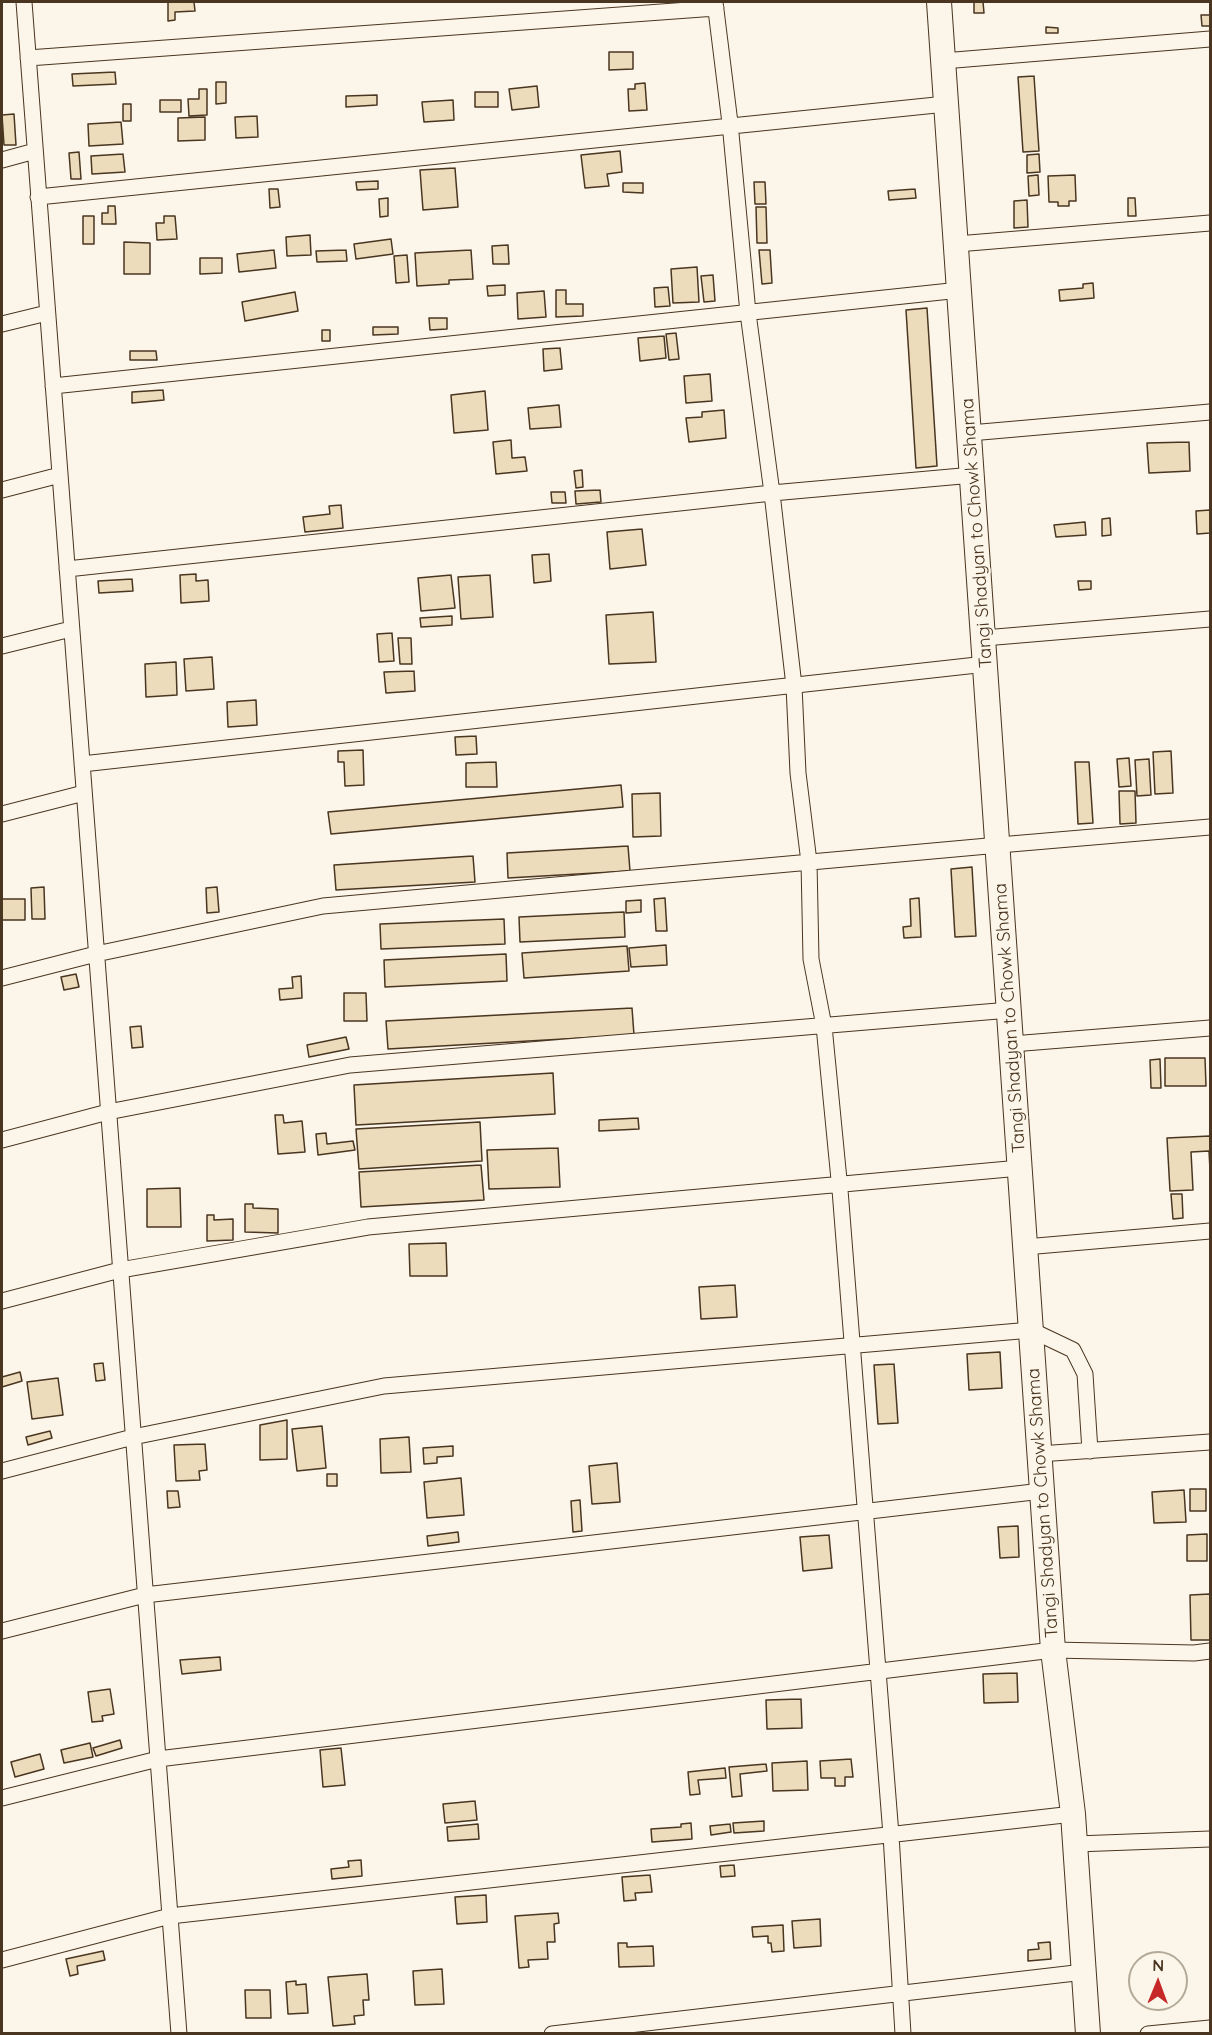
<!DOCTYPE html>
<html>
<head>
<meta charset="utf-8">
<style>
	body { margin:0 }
	#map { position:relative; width:1212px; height:2035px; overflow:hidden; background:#fbf6e9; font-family:Quicksand,sans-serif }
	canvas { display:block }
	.frame { position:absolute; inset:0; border:3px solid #4a3520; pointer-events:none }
	.north { position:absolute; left:1128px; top:1951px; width:60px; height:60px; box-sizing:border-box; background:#fbf6e9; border:2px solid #b4a999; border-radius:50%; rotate:1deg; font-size:16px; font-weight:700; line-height:24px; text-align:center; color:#4a3520 }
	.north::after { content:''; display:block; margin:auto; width:21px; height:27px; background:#c62828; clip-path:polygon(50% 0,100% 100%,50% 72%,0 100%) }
</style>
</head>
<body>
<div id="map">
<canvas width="1212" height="2035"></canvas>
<div class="frame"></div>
<div class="north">N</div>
</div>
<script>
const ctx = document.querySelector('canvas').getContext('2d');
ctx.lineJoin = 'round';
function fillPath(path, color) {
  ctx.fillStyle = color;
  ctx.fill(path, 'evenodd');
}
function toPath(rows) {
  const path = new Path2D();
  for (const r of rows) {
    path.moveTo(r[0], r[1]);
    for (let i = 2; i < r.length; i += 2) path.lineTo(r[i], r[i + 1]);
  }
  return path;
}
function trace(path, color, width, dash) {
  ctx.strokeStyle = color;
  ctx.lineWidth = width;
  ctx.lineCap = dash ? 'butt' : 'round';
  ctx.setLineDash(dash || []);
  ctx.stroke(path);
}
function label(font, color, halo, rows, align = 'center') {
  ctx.font = font + ' Quicksand,sans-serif';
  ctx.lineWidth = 4.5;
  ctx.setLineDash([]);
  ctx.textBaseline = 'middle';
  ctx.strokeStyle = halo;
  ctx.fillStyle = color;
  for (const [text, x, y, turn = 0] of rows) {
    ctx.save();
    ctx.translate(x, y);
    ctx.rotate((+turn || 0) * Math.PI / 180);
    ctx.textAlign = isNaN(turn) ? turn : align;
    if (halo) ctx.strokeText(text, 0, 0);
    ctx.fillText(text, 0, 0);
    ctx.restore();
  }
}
const building = toPath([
	[168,2,194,2,195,11,175,12,175,20,168,21,168,2],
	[974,2,983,2,984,13,974,13,974,2],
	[1201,15,1210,15,1210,26,1202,26,1201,15],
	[1046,27,1058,28,1058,33,1046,33,1046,27],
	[609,52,633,52,633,69,609,70,609,52],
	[115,72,116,84,73,86,72,74,115,72],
	[1034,76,1039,151,1023,152,1018,77,1034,76],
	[216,82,226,82,226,103,216,104,216,82],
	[645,83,647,110,629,111,628,89,635,89,635,84,645,83],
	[537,86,539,107,512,110,509,89,537,86],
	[199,89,207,89,207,115,189,116,188,99,199,99,199,89],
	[475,92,498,92,498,107,475,107,475,92],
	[377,95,377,105,346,107,346,96,377,95],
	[160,100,181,100,181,112,160,112,160,100],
	[453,100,454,120,424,122,422,102,453,100],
	[123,104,131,104,131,121,123,121,123,104],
	[14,114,16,145,4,145,2,115,14,114],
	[257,116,258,137,236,138,235,117,257,116],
	[205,117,205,140,178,141,178,118,205,117],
	[121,122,123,144,89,146,88,124,121,122],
	[620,151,622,172,607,174,609,186,585,188,581,155,620,151],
	[79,152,81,179,71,179,69,153,79,152],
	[123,154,125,172,92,174,91,156,123,154],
	[1039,154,1040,172,1027,173,1027,155,1039,154],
	[455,168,458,207,423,210,420,170,455,168],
	[1038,175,1039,195,1029,196,1028,176,1038,175],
	[1075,175,1076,201,1069,201,1069,206,1058,206,1058,202,1049,202,1048,176,1075,175],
	[378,181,378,189,357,190,356,182,378,181],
	[754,182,765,182,766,204,755,204,754,182],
	[623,183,643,183,643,193,623,192,623,183],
	[269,189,278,189,280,207,270,208,269,189],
	[915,189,916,198,889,200,888,191,915,189],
	[388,198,388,216,380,217,379,199,388,198],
	[1128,198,1135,198,1136,216,1128,216,1128,198],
	[1027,200,1028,227,1014,228,1014,201,1027,200],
	[108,206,115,206,116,224,102,224,102,213,108,213,108,206],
	[756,207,766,207,767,243,757,243,756,207],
	[83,216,94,216,94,244,83,244,83,216],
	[164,216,175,216,177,239,157,240,156,223,164,223,164,216],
	[310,235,311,255,287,256,286,237,310,235],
	[391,239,393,254,356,259,354,244,391,239],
	[124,242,150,243,150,274,124,274,124,242],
	[508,245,509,264,493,264,492,246,508,245],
	[274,250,276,268,239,272,237,254,274,250],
	[346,250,347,261,317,262,316,251,346,250],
	[471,250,473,279,449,280,449,284,417,286,415,253,471,250],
	[759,250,770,250,772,283,762,284,759,250],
	[407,255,409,282,396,283,394,256,407,255],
	[200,258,222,258,222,273,200,274,200,258],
	[697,267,699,302,673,303,671,269,697,267],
	[713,275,715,301,704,302,701,276,713,275],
	[1093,283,1094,298,1060,301,1059,290,1083,288,1083,284,1093,283],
	[505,285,505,295,488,296,487,286,505,285],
	[668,287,670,306,655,307,654,288,668,287],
	[556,290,566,290,566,304,583,304,583,316,556,317,556,290],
	[544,291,546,317,518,319,517,293,544,291],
	[295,292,298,311,245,321,242,302,295,292],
	[927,308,937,466,916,468,906,310,927,308],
	[429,318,447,318,447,329,430,330,429,318],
	[373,327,398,327,398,334,373,335,373,327],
	[322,330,330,330,330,341,322,341,322,330],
	[676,333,679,359,669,360,666,334,676,333],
	[664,336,666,358,640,361,638,338,664,336],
	[560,348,562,369,544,371,543,349,560,348],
	[130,351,156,351,157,360,130,360,130,351],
	[710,374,712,401,686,403,684,376,710,374],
	[163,390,164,400,132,403,132,392,163,390],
	[485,391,488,430,454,433,451,395,485,391],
	[559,405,561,427,530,429,528,408,559,405],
	[724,410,726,438,689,442,686,418,702,417,702,412,724,410],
	[511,440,512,458,525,457,527,471,496,474,493,442,511,440],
	[1189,442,1190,471,1149,473,1147,443,1189,442],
	[582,470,583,487,576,488,574,471,582,470],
	[600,490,601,502,576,504,575,491,600,490],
	[551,492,565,492,566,503,552,503,551,492],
	[341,505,343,528,305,532,303,517,330,514,329,506,341,505],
	[1210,510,1210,533,1197,534,1196,511,1210,510],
	[1110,518,1111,535,1102,536,1102,519,1110,518],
	[1085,522,1086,535,1056,537,1054,525,1085,522],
	[642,529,646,565,610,569,607,532,642,529],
	[549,554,551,581,534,583,532,555,549,554],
	[196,574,196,581,208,580,209,601,181,603,180,575,196,574],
	[451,575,455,608,421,611,418,578,451,575],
	[490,575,493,617,461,619,458,577,490,575],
	[132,579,133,591,99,593,98,581,132,579],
	[1078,581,1091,581,1091,589,1079,590,1078,581],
	[653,612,656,662,609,664,606,615,653,612],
	[452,616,452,625,421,627,420,618,452,616],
	[392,633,394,661,379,662,377,634,392,633],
	[398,638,411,638,412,664,400,664,398,638],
	[212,657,214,689,186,691,184,659,212,657],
	[176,662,177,695,146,697,145,664,176,662],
	[414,671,415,691,386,693,384,672,414,671],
	[256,700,257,725,228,727,227,702,256,700],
	[476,736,477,754,456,755,455,737,476,736],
	[363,750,364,785,345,786,344,762,338,762,338,751,363,750],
	[1171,751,1173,793,1155,794,1153,752,1171,751],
	[1129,758,1131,786,1119,787,1117,759,1129,758],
	[1149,759,1151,795,1137,796,1135,760,1149,759],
	[496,762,497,787,466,787,466,763,496,762],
	[1075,762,1089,762,1093,823,1078,824,1075,762],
	[621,785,623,807,331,834,328,812,621,785],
	[1119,791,1135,791,1136,823,1120,824,1119,791],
	[660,793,661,836,633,837,632,794,660,793],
	[628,846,630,871,508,878,507,853,628,846],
	[473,856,475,882,336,890,334,865,473,856],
	[972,867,976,936,955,937,951,869,972,867],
	[44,887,45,919,32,919,31,888,44,887],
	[217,887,219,912,207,913,206,888,217,887],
	[665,898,667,931,656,931,654,899,665,898],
	[919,898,921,937,904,938,903,927,911,926,910,899,919,898],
	[2,899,25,899,25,920,2,920,2,899],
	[641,900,641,912,626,913,626,901,641,900],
	[624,912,625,937,520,942,519,917,624,912],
	[504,919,505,944,381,949,380,924,504,919],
	[666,945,667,965,631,967,629,948,666,945],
	[627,946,629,971,524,978,522,953,627,946],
	[506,954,507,981,385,987,384,960,506,954],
	[76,974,79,987,64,990,61,977,76,974],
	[301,976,302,998,280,1000,279,989,293,988,292,977,301,976],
	[344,993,366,993,367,1021,344,1021,344,993],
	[632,1008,634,1035,388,1049,386,1021,632,1008],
	[141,1026,143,1047,132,1048,130,1027,141,1026],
	[346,1037,349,1049,309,1057,307,1045,346,1037],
	[1165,1058,1205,1058,1206,1086,1165,1086,1165,1058],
	[1160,1059,1161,1088,1151,1088,1150,1060,1160,1059],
	[553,1073,555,1114,356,1125,354,1085,553,1073],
	[275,1115,283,1115,284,1123,302,1121,305,1152,278,1154,275,1115],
	[638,1118,639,1129,599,1131,599,1120,638,1118],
	[480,1122,482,1161,359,1169,356,1129,480,1122],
	[326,1133,327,1144,353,1141,355,1150,318,1155,316,1134,326,1133],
	[1210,1136,1210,1170,1209,1151,1191,1152,1193,1190,1170,1191,1167,1138,1210,1136],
	[558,1148,560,1187,489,1189,487,1150,558,1148],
	[481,1165,484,1200,361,1207,359,1172,481,1165],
	[180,1188,181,1227,147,1227,147,1189,180,1188],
	[1171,1194,1182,1194,1183,1218,1173,1219,1171,1194],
	[245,1204,253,1204,253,1208,278,1209,278,1233,245,1232,245,1204],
	[207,1215,214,1215,214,1220,233,1219,233,1240,207,1241,207,1215],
	[446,1243,447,1276,410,1276,409,1244,446,1243],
	[735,1285,737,1317,701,1319,699,1287,735,1285],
	[1000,1352,1002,1388,969,1390,967,1354,1000,1352],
	[103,1363,105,1380,96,1381,94,1364,103,1363],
	[894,1364,898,1423,878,1424,874,1365,894,1364],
	[20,1372,22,1381,2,1387,2,1377,20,1372],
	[58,1378,63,1415,32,1419,27,1382,58,1378],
	[287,1420,287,1459,260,1460,260,1425,287,1420],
	[322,1426,326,1468,297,1471,292,1429,322,1426],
	[50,1431,52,1438,28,1445,26,1437,50,1431],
	[409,1437,411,1472,381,1473,380,1439,409,1437],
	[205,1444,207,1470,199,1471,200,1480,176,1481,174,1445,205,1444],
	[453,1446,453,1456,437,1457,437,1463,424,1464,423,1448,453,1446],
	[617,1463,620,1502,592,1504,589,1466,617,1463],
	[327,1474,337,1474,337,1486,327,1486,327,1474],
	[461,1478,464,1515,427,1518,424,1482,461,1478],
	[1190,1489,1206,1489,1206,1511,1190,1511,1190,1489],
	[1184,1490,1186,1522,1154,1523,1152,1492,1184,1490],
	[167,1491,178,1491,180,1507,168,1508,167,1491],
	[580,1500,582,1531,573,1532,571,1501,580,1500],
	[1018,1526,1019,1557,1000,1558,998,1527,1018,1526],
	[458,1532,459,1542,428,1546,427,1536,458,1532],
	[1207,1534,1207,1561,1187,1561,1187,1535,1207,1534],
	[829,1535,832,1568,803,1571,800,1537,829,1535],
	[1210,1594,1210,1640,1191,1640,1190,1595,1210,1594],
	[220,1657,221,1670,182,1674,180,1660,220,1657],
	[1017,1673,1018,1702,984,1703,983,1674,1017,1673],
	[110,1689,114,1714,102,1716,103,1721,92,1722,88,1692,110,1689],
	[801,1699,802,1728,767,1729,766,1700,801,1699],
	[120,1740,122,1748,96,1756,93,1748,120,1740],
	[90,1743,93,1757,64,1763,61,1750,90,1743],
	[341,1748,345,1785,323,1787,320,1750,341,1748],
	[40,1754,44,1769,15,1777,11,1762,40,1754],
	[851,1759,853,1777,845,1777,845,1786,835,1786,835,1778,821,1778,820,1761,851,1759],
	[807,1761,808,1790,773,1791,772,1763,807,1761],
	[766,1764,767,1771,740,1774,742,1796,732,1797,729,1767,766,1764],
	[725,1768,726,1778,698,1780,700,1794,690,1795,688,1772,725,1768],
	[475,1801,477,1820,445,1823,443,1804,475,1801],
	[764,1821,764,1831,734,1833,733,1823,764,1821],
	[691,1823,692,1839,652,1842,651,1829,681,1827,681,1824,691,1823],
	[478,1824,479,1839,448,1841,447,1827,478,1824],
	[730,1824,731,1832,711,1835,710,1826,730,1824],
	[361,1860,362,1876,332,1879,331,1869,349,1867,348,1861,361,1860],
	[734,1865,735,1876,721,1877,720,1866,734,1865],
	[650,1875,652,1892,635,1893,636,1900,624,1901,622,1877,650,1875],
	[486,1895,487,1922,457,1924,455,1897,486,1895],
	[558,1913,559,1923,554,1924,555,1942,547,1942,548,1959,528,1960,529,1967,519,1968,515,1916,558,1913],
	[820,1919,821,1946,794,1948,792,1921,820,1919],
	[783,1925,784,1951,772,1952,771,1943,768,1943,768,1936,753,1937,752,1927,783,1925],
	[1050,1942,1051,1959,1028,1961,1028,1950,1039,1949,1038,1943,1050,1942],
	[618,1943,627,1943,627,1947,653,1946,654,1966,619,1967,618,1943],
	[103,1951,105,1960,77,1966,78,1974,70,1976,66,1959,103,1951],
	[442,1969,444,2004,415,2005,413,1971,442,1969],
	[367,1974,369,2000,363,2000,364,2015,354,2016,355,2024,333,2026,328,1977,367,1974],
	[296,1981,296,1985,306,1984,308,2013,288,2014,286,1982,296,1981],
	[245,1990,270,1990,271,2018,246,2018,245,1990]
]);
fillPath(building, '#ecdcbc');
trace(building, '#4a3520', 1.5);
const street = toPath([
	[24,2,179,2034],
	[715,2,730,123,748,313,772,493,794,686,798,773,809,862,811,959,824,1026,840,1190,891,1835,903,2034],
	[28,58,716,8],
	[943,61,1210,39],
	[2,160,35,151],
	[38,197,946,104],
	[957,244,1210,223],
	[2,324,47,313],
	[53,386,960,290],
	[970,433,1210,412],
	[2,490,60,475],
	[67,569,772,493,973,475],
	[984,638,1210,619],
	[2,646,71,629],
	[82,764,986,664],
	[2,814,84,793],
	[2,978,96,954,323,906,999,845,1210,827],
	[1012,1044,1210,1028],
	[2,1140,108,1112,350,1065,1010,1010],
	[1025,1247,1210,1231],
	[2,1301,120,1270,368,1227,1020,1168],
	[1039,1454,1210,1442],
	[2,1471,133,1437,384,1386,1031,1330,1073,1350,1085,1374,1090,1451],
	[2,1631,145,1595,1042,1491],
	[2,1798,158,1759,1053,1650,1194,1653,1210,1651],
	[1076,1844,1210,1839],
	[2,1960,170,1916,1073,1814],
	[552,2034,1084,1972],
	[1148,2034,1210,2028]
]);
const primary = toPath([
	[939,2,1053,1650,1073,1814,1088,2034]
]);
trace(street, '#4a3520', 17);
trace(primary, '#4a3520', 26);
trace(street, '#fbf6e9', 15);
trace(primary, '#fbf6e9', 24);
label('18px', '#4a3520', '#fbf6e9', [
	["Tangi Shadyan to Chowk Shama",977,533,-94],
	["Tangi Shadyan to Chowk Shama",1010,1018,-94],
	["Tangi Shadyan to Chowk Shama",1043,1503,-94]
]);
</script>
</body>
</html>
